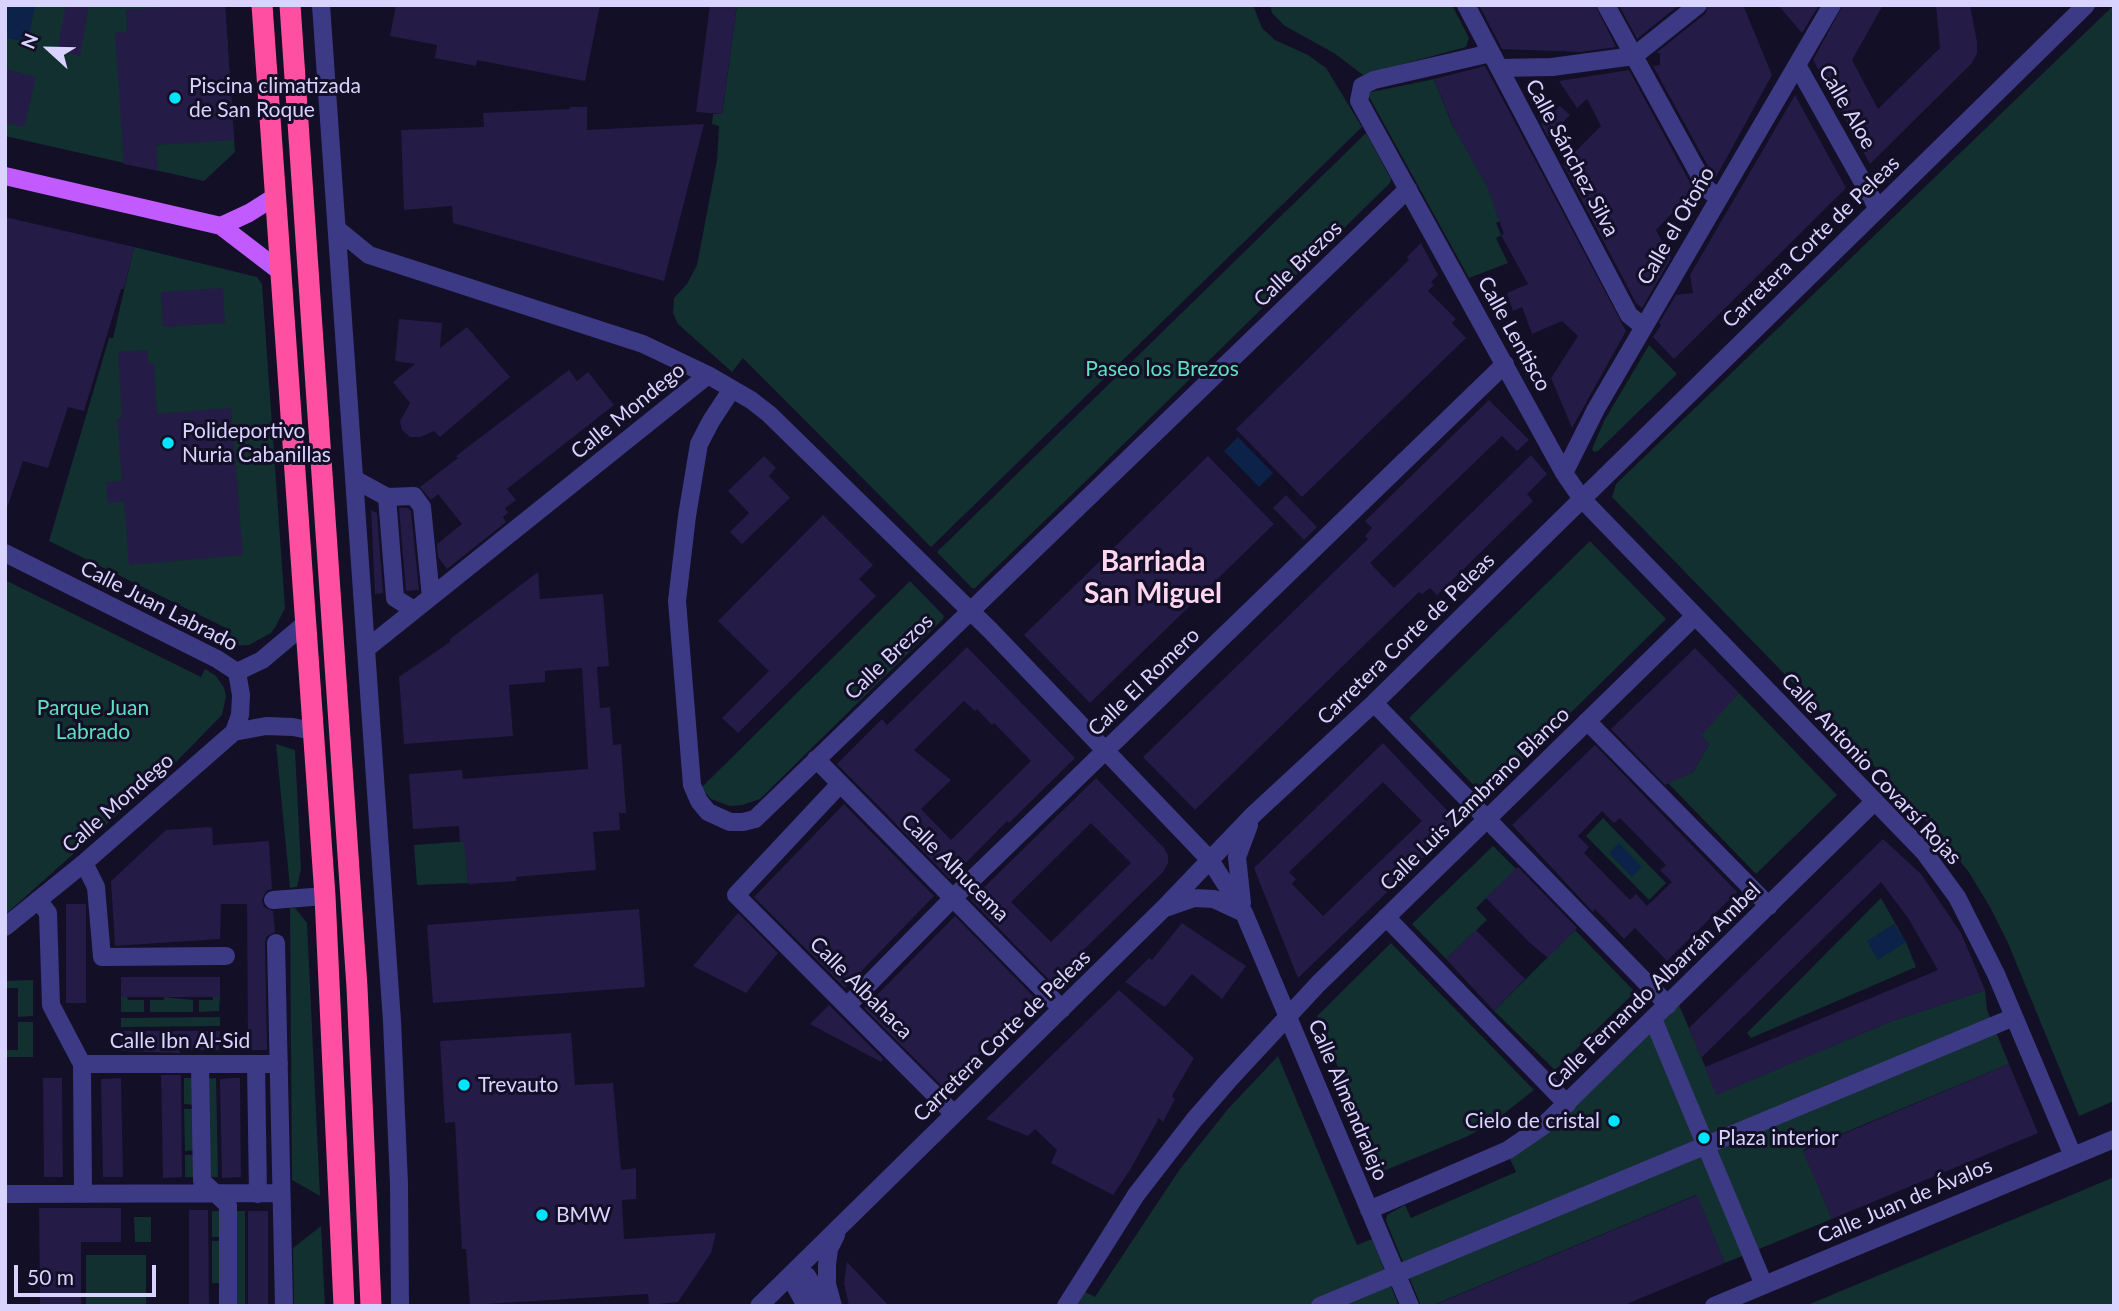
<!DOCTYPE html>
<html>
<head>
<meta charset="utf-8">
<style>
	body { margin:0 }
	#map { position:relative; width:2119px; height:1311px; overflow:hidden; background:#130f26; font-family:Lato,sans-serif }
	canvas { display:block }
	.frame { position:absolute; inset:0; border:7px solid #d9d4ff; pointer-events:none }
	.north { position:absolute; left:14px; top:14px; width:70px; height:70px; -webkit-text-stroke:5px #130f26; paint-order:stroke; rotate:292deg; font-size:19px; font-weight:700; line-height:28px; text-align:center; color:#d9d4ff }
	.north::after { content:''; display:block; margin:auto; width:24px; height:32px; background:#d9d4ff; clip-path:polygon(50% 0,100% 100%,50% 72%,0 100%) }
	.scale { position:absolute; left:14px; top:1265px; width:142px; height:32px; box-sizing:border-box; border:4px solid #d9d4ff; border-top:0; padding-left:9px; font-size:21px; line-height:24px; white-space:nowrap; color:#d9d4ff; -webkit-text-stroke:5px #130f26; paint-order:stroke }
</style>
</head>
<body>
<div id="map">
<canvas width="2119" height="1311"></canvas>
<div class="frame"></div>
<div class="north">N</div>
<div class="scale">50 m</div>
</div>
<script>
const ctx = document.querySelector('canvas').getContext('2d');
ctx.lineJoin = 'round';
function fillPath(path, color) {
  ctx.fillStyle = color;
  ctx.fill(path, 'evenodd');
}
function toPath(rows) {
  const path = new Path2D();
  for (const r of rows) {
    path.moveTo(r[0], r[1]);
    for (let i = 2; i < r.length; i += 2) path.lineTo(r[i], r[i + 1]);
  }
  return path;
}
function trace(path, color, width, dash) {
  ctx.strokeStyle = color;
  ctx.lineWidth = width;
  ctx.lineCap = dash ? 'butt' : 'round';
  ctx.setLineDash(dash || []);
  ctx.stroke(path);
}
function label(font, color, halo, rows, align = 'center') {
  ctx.font = font + ' Lato,sans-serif';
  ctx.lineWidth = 6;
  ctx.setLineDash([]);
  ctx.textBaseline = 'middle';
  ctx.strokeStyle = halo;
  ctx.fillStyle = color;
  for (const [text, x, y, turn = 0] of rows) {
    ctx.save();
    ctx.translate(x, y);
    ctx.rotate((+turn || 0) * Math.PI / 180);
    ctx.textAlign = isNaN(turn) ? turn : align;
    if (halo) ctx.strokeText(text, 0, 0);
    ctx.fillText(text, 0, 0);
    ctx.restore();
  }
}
fillPath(toPath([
	[5,5,225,5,235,152,204,181,5,136],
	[737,5,1253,5,1262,28,1275,40,1308,55,1326,68,1362,127,931,547,743,358,732,372,678,324,673,313,674,298,687,284,697,265,717,160,719,126,712,124,713,114,722,114],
	[1270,5,1452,5,1469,38,1466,47,1363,75,1334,53,1285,26,1272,13],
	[2114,5,2114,1101,2079,1116,2008,943,1990,907,1968,871,1916,809,1612,497,1616,484],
	[1434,79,1452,124,1492,194,1500,221,1496,223,1501,235,1496,238,1508,263,1469,278,1367,93],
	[1366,133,1391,179,1390,183,1091,476,975,588,972,588,937,552],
	[134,247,257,277,262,284,285,608,276,626,271,633,249,645,231,646,228,629,49,541,109,338,113,338],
	[1649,345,1677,374,1598,451,1594,452,1592,449,1604,421],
	[1590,541,1666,619,1485,797,1409,718],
	[5,580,201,677,205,669,216,676,224,688,226,696,222,715,174,764,5,915],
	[910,581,944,616,943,619,760,799,742,805,730,806,711,799,701,788],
	[1739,693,1837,795,1756,874,1668,783,1693,772,1709,744,1698,733],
	[276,744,295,750,301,869,297,887,290,888],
	[1603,818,1666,883,1649,900,1586,836],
	[469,841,466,860,468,883,417,885,414,845],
	[1493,846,1516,869,1476,908,1487,920,1446,959,1412,924],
	[1881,898,1906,942,1916,967,1751,1038,1747,1033],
	[290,908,295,908,307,923,320,1196,292,1180],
	[1575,930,1635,992,1555,1070,1494,1011],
	[1391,943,1534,1090,1492,1123,1466,1137,1381,1172,1317,1016],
	[33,980,33,1016,18,1017,18,988,5,988,5,981],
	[1985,990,1987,1010,2009,1064,1803,1150,1832,1219,1725,1263,1696,1195,1431,1306,1421,1306,1386,1221,1387,1215,1405,1205,1411,1218,1516,1172,1510,1159,1542,1137,1679,1005,1717,1094,1892,1021],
	[121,997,127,997,128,1000,144,1000,144,1012,121,1012],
	[164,997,193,1000,193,1012,150,1012,150,1000,164,1000],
	[213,997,220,997,219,1011,199,1012,199,1000,213,1000],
	[220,1017,220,1026,121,1027,121,1018],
	[18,1022,33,1022,33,1057,5,1057,5,1050,18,1050],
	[1278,1056,1357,1245,1372,1239,1399,1306,1077,1306,1085,1292,1095,1297,1180,1169,1228,1109],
	[184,1078,198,1078,198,1105,184,1104],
	[216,1078,218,1177,204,1177,203,1079],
	[184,1109,198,1109,198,1150,185,1151],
	[185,1155,198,1155,199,1177,185,1177],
	[2114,1177,2114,1306,1805,1306,2062,1199],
	[212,1211,226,1211,226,1237,212,1237],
	[231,1211,245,1211,245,1306,231,1306],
	[134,1217,151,1217,151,1242,135,1242],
	[321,1226,325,1306,294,1306,293,1248],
	[212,1241,226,1241,225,1283,212,1283],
	[86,1255,146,1255,146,1306,86,1306]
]), '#12302f');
fillPath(toPath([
	[5,5,35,5,28,42,5,38],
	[1238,437,1273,473,1259,487,1224,451],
	[1619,843,1642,867,1632,877,1609,853],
	[1894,924,1906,942,1878,960,1867,941]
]), '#0c2248');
fillPath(toPath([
	[66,5,89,5,80,56,57,50],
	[193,5,225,5,234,140,156,145,158,171,124,164,115,33,127,32,126,10],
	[396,5,600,5,585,81,477,60,476,66,435,58,437,45,390,36],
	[710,5,737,5,722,114,696,112],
	[1479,5,1595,5,1616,47,1580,52,1502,49],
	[1619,5,1679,5,1637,39],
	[1709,5,1743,5,1772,75,1715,179,1653,66,1660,65,1660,53,1656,53,1705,14],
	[1778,5,1819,5,1802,33],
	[1843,5,1883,5,1852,60,1878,109,1940,48,1936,5,1970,5,1977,42,1977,54,1971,64,1870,164,1813,60],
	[1485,66,1626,331,1572,428,1551,378,1578,336,1562,321,1532,334,1522,307,1513,311,1507,293,1528,284,1501,235,1504,234,1487,186,1454,128,1434,79],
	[5,69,36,77,24,127,5,123],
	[1629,70,1694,190,1656,230,1671,258,1642,308,1636,303,1563,164,1601,126,1587,99,1577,108,1559,81],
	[1795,95,1846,188,1674,359,1653,337,1661,325,1659,323,1676,295,1693,293,1690,275],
	[1560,106,1570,115,1548,137,1541,124],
	[570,107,587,107,587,130,704,124,664,281,453,223,452,206,404,210,401,130,484,127,483,113,570,109],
	[5,217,134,247,124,289,121,289,84,411,68,407,48,468,23,461,8,505,5,505],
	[1421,243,1438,275,1431,282,1434,285,1428,291,1456,319,1452,323,1466,338,1302,497,1236,429,1409,260,1407,257],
	[223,288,225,323,163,327,161,292],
	[399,319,442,323,440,348,467,327,510,377,440,437,434,431,421,437,410,437,402,430,400,421,410,403,393,382,415,364,395,361],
	[147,350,148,363,154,363,157,414,231,408,243,555,129,565,124,501,108,503,106,482,122,481,117,418,122,417,118,352],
	[569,370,577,381,588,372,614,405,507,489,516,500,505,508,508,513,503,517,506,522,447,569,438,557,437,544,462,524,438,494,431,500,420,487,458,458,456,456],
	[1489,400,1529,440,1517,451,1502,436,1370,563,1394,588,1531,455,1547,474,1527,494,1533,501,1437,595,1430,588,1422,594,1419,592,1195,810,1143,757,1368,539,1365,536,1372,528,1365,521],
	[764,456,776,468,769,476,790,498,742,544,730,532,749,513,728,491],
	[1208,456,1274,524,1090,703,1024,635],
	[1286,495,1317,527,1304,540,1273,508],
	[399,508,408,508,411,511,419,590,406,591],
	[371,510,377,513,383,593,375,594],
	[823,515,873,565,859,579,876,596,738,733,722,718,769,671,718,621],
	[538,572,540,599,603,594,609,666,597,667,600,708,610,707,613,745,621,744,626,813,619,813,620,830,593,832,596,870,516,877,516,881,468,884,464,841,460,842,459,826,413,829,409,774,462,770,463,779,588,769,582,668,545,671,545,682,509,685,513,736,404,744,399,677,450,642,450,639],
	[967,647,1075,758,1009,823,1007,821,950,879,837,764,882,719,887,725],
	[964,701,975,711,977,709,992,725,994,723,1031,761,951,840,921,809,951,780,914,750],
	[1695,648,1739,693,1701,736,1709,744,1693,772,1665,785,1611,729],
	[1383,743,1459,823,1298,978,1254,868],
	[1383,782,1422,821,1323,916,1292,884,1296,879,1289,872],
	[1595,745,1737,892,1667,961,1635,928,1624,939,1595,909,1593,912,1512,825],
	[1602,811,1614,823,1620,818,1666,865,1660,870,1672,882,1647,906,1636,894,1630,900,1584,853,1589,847,1578,836],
	[1096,778,1164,848,1168,855,1168,863,1163,872,1051,982,971,900],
	[1091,823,1131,863,1051,942,1011,902],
	[844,804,934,896,845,988,754,897],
	[208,827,212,828,213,845,269,841,272,889,266,891,262,900,264,907,273,911,275,932,266,937,265,943,267,1050,248,1050,247,904,221,904,220,939,115,946,111,881,166,830],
	[1883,839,1921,874,1961,933,1985,990,1892,1021,1716,1095,1705,1067,1938,970,1908,918,1881,882,1701,1058,1689,1028],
	[1518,867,1577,928,1548,958,1530,943,1486,898],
	[66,904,86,904,86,1003,66,1003],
	[639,909,645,987,433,1003,427,925],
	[738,913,778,953,746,993,693,966],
	[955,916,1035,998,945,1089,864,1008],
	[1182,923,1246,966,1222,999,1192,974,1165,1007,1125,982,1149,958,1152,960],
	[1476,930,1525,979,1494,1011,1446,959],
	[121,977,220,977,220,997,121,997],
	[1119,990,1194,1058,1172,1096,1175,1099,1163,1122,1159,1118,1130,1170,1113,1195,1051,1163,1057,1150,1035,1129,1028,1136,986,1119],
	[829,1005,883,1059,881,1062,810,1024],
	[121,1031,220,1031,219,1050,180,1050,180,1053,121,1051],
	[571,1033,575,1085,613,1083,621,1170,636,1168,636,1199,622,1200,624,1239,716,1233,711,1253,678,1302,649,1305,648,1294,470,1305,466,1249,462,1249,455,1122,445,1123,440,1041],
	[2009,1064,2038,1133,1832,1219,1803,1151],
	[161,1075,181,1075,182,1177,163,1178],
	[43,1078,62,1078,63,1177,44,1177],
	[121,1078,123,1177,103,1177,101,1079],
	[232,1078,240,1078,241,1177,222,1178,220,1079],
	[1697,1195,1725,1263,1622,1306,1432,1306],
	[39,1208,121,1208,121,1242,81,1242,81,1306,40,1306],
	[189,1210,208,1210,209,1306,189,1306],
	[248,1211,268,1211,268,1306,248,1306],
	[847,1262,889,1306,849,1306,844,1283]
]), '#241b47');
trace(toPath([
	[321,5,392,1021,399,1184,400,1306],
	[1466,5,1629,315,1644,327],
	[1606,5,1707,189,1719,198],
	[1491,53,1374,80,1362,86,1359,101,1564,473,1582,499,1924,852,1957,897,1996,974,2073,1156],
	[1797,65,1878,209],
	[1499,68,1552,67,1634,56,1698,5],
	[337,229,369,255,643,344,708,375,751,400,769,414,991,631,1210,860,1244,913,1410,1306],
	[732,389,711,421,699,444,687,516,677,601,692,785,699,801,708,812,730,822,743,822,755,819,1408,189],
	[1564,473,1596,409,1832,5],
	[354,479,387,497,395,598,414,610],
	[387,497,414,496,422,507,431,597],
	[5,553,217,659,237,672,241,695,240,715,234,732],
	[366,649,708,375],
	[237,672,262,660,306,623],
	[1374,703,1668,1005],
	[1587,721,1769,906],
	[816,759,1062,1009],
	[840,784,736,895,954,1114],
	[84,863,96,887,102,957,226,956],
	[38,900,48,913,51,1005,82,1064,83,1194],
	[273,900,325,896],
	[1242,903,1237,857,1249,825],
	[1168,907,1194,898,1214,899,1244,913],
	[1386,917,1567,1104],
	[5,927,84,863,234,732,266,726,293,727,313,731],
	[276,943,284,1306],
	[847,1006,953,898,1505,364],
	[1653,1019,1764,1285],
	[82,1064,279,1064],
	[200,1064,202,1181,228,1205,228,1306],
	[256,1064,258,1194],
	[5,1194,281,1193],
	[1369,1210,1508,1150,1543,1126,1875,801],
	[759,1306,1164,908,1254,814,1374,703,2086,5],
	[806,1306,790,1277,797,1270,807,1276,816,1290,823,1306],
	[833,1306,827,1284,827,1265,829,1249,836,1235],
	[1066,1306,1136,1195,1194,1120,1228,1081,1318,984,1695,616],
	[1320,1306,2014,1017],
	[1714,1306,2114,1139]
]), '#3d3a85', 18);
trace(toPath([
	[5,176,221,226,281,272],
	[221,226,249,213,276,196]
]), '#c25bff', 18);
trace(toPath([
	[262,5,325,896,344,1306],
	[290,5,357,987,371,1306]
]), '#ff4fa3', 21);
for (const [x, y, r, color] of [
	[175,98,7,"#00e5ff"],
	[168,443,7,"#00e5ff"],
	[464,1085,7,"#00e5ff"],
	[1614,1121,7,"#00e5ff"],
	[1704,1138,7,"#00e5ff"],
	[542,1215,7,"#00e5ff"]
]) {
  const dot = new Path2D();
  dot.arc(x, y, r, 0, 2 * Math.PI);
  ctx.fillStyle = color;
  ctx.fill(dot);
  trace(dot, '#130f26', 2.5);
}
label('21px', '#d9d4ff', '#130f26', [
	["Piscina climatizada",189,86],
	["de San Roque",189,110],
	["Polideportivo",182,431],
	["Nuria Cabanillas",182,455],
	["Trevauto",478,1085],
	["Cielo de cristal",1600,1121,"right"],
	["Plaza interior",1718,1138],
	["BMW",556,1215]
], 'left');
label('21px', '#d9d4ff', '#130f26', [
	["Calle Aloe",1847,107,60],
	["Calle Sánchez Silva",1572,158,62],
	["Calle el Otoño",1676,226,-60],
	["Carretera Corte de Peleas",1811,242,-44],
	["Calle Brezos",1298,264,-44],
	["Calle Lentisco",1514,334,61],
	["Calle Mondego",628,411,-39],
	["Calle Juan Labrado",159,606,27],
	["Carretera Corte de Peleas",1406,639,-44],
	["Calle Brezos",889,657,-44],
	["Calle El Romero",1144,682,-44],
	["Calle Antonio Covarsí Rojas",1871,769,47],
	["Calle Luis Zambrano Blanco",1475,799,-44],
	["Calle Mondego",118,803,-41],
	["Calle Alhucema",955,868,45],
	["Calle Fernando Albarrán Ambel",1654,986,-44],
	["Calle Albahaca",861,988,45],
	["Carretera Corte de Peleas",1002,1036,-44],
	["Calle Ibn Al-Sid",180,1041],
	["Calle Almendralejo",1348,1100,67],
	["Calle Juan de Ávalos",1905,1201,-23]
]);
label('21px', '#5fe0c0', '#130f26', [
	["Paseo los Brezos",1162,369],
	["Parque Juan",93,708],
	["Labrado",93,732]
]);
label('bold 28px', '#ffd6f0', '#130f26', [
	["Barriada",1153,562],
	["San Miguel",1153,594]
]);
</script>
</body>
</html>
